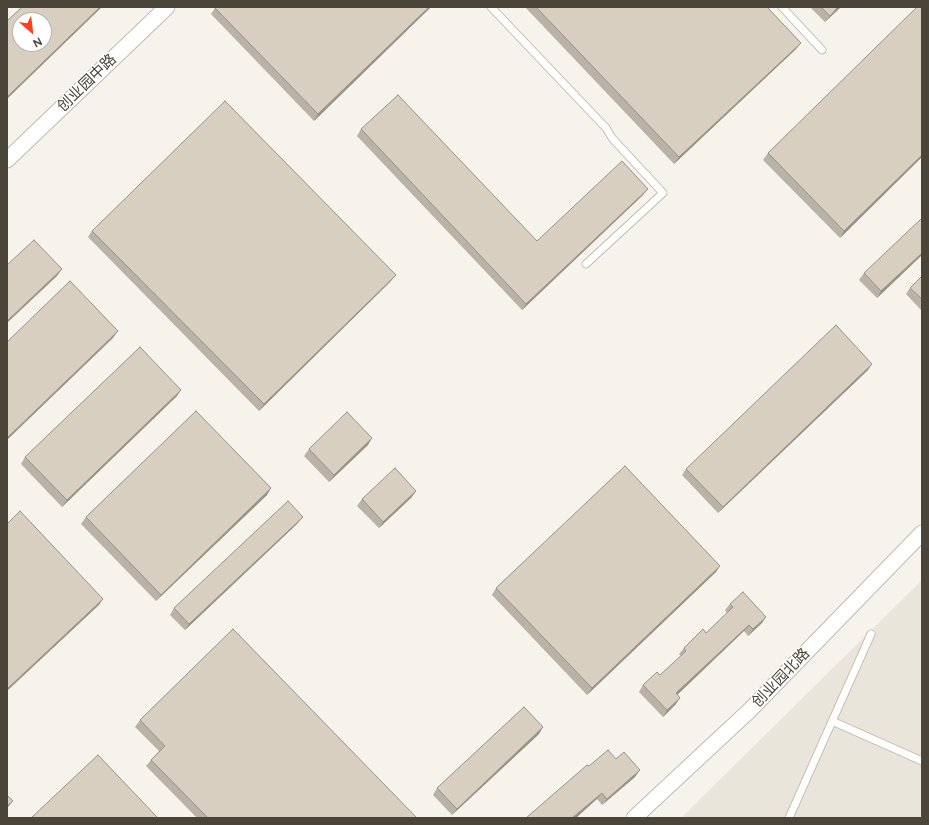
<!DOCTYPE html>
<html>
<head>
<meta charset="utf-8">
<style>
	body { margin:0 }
	#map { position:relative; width:929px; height:825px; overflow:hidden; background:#f6f3ec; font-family:Figtree,sans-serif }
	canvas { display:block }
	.frame { position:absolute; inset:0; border:8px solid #4b4439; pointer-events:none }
	.north { position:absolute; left:12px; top:12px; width:40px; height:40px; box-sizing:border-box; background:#fff; border:1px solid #b7b4b0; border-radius:50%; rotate:152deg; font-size:11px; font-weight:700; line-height:16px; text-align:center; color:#4b4439 }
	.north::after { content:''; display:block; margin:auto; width:14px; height:18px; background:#fc3f1d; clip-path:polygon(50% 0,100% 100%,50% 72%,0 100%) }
</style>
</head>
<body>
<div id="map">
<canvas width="929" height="825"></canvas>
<div class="frame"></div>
<div class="north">N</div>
</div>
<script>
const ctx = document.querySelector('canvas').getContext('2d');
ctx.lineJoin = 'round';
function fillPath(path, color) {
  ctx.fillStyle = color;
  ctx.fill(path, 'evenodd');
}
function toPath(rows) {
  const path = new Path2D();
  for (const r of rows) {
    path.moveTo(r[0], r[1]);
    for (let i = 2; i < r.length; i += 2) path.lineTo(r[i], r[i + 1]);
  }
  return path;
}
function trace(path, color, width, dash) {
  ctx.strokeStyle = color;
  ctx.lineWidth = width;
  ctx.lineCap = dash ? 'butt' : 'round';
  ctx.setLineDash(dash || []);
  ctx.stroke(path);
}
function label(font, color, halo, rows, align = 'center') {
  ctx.font = font + ' Figtree,"Noto Sans SC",sans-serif';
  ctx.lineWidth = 3;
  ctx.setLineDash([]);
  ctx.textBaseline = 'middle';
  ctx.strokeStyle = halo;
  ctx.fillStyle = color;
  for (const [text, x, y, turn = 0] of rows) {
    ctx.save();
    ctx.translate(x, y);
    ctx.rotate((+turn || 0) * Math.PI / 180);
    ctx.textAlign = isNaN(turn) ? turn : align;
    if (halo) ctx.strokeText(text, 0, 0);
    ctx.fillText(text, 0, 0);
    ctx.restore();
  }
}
fillPath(toPath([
	[922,580,922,818,681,818]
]), '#eae5da');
const service = toPath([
	[491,7,606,128,612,138,663,193,586,264],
	[782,7,822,50],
	[832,721,922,761],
	[789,818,871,634]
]);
const minor = toPath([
	[7,160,167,7],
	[634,818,749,711,922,533]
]);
trace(service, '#c2bbae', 9);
trace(minor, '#c2bbae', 17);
trace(service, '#fff', 7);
trace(minor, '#fff', 15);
fillPath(toPath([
	[431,7,314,121,211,14,215,8],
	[525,7,767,7,801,43,796,49,674,164],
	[810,7,841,7,825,22],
	[922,7,922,157,840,238,763,160,768,153],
	[361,129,537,241,643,195,522,310,357,136],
	[92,231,391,281,259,411,88,237],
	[922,255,877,298,859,280,864,273],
	[922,276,922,311,906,294,910,288],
	[868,370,718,513,682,475,686,469],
	[177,396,62,507,21,464,25,457],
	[368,445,329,482,304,456,309,449],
	[416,491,411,498,379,528,357,506,362,499],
	[267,495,156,601,81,524,86,517],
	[298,523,185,630,170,615,174,608],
	[716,572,587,695,492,595,496,588],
	[730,604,762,623,748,636,744,631,677,694,676,704,663,717,639,692,643,685,660,675,681,656,679,654,684,648,706,633,727,613,725,610],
	[140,720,417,818,197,818,146,766,151,760,159,751,135,727],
	[539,734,452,815,433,795,437,788],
	[616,759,635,777,602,805,597,799]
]), '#bab2a6');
fillPath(toPath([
	[100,7,102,7,7,99,7,97],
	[429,7,431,7,314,121,318,114],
	[838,7,841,7,825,22,830,16],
	[801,43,796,49,674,164,679,157],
	[922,155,922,157,840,238,844,231],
	[648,189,643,195,522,310,526,304],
	[922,253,922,255,877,298,881,291],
	[62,269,57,276,7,323,7,321],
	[396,275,391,281,259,411,264,404],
	[118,331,113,338,7,440,8,437],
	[872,364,868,370,718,513,723,507],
	[181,390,177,396,62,507,67,500],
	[372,438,368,445,329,482,334,475],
	[271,488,267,495,156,601,161,595],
	[416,491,411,498,379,528,383,522],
	[303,517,298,523,185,630,189,624],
	[720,566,716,572,587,695,592,688],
	[103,599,99,605,7,691,7,689],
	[766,617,762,623,748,636,753,629],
	[749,625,744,631,672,700,676,693],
	[680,698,676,704,663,717,667,710],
	[543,727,539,734,452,815,457,809],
	[640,770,635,777,602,805,607,799],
	[602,793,597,799,576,818,572,818],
	[13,801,8,807,7,808,7,806]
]), '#979187');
const building = toPath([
	[22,7,100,7,7,97,7,21,22,7],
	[20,20,44,20,44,44,20,44,20,20],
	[216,7,429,7,318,114,215,8,216,7],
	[536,7,767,7,801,43,679,157,536,7],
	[821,7,838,7,830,16,821,7],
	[917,7,922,7,922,155,844,231,768,153,917,7],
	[398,95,537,241,622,161,648,189,526,304,361,129,398,95],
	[225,101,396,275,264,404,92,231,225,101],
	[922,218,922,253,881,291,864,273,922,218],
	[34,240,62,269,7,321,7,265,34,240],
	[922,276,922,299,910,288,922,276],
	[70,281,118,331,8,437,7,436,7,342,70,281],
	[836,325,872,364,723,507,686,469,836,325],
	[140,347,181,390,67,500,25,457,140,347],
	[196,411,271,488,161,595,86,517,196,411],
	[347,412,372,438,334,475,309,449,347,412],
	[625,466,720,566,592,688,496,588,625,466],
	[395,468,416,491,383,522,362,499,395,468],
	[288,501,303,517,189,624,174,608,288,501],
	[20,511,103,599,7,689,7,524,20,511],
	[743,592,766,617,753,629,749,625,676,693,680,698,667,710,643,685,657,672,660,675,686,651,684,648,703,629,706,633,733,607,730,604,743,592],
	[233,629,417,818,208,818,151,760,165,746,140,720,233,629],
	[524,707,543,727,457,809,437,788,524,707],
	[608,750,616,759,624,752,640,770,607,799,602,793,572,818,526,818,587,765,589,766,608,750],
	[98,755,158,818,31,818,98,755],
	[7,795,13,801,7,806,7,795]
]);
fillPath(building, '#d8cfc1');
trace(building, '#979187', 1);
label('15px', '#4b4439', '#fff', [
	["创业园中路",87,83,-44],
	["创业园北路",781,678,-46]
]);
</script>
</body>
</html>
